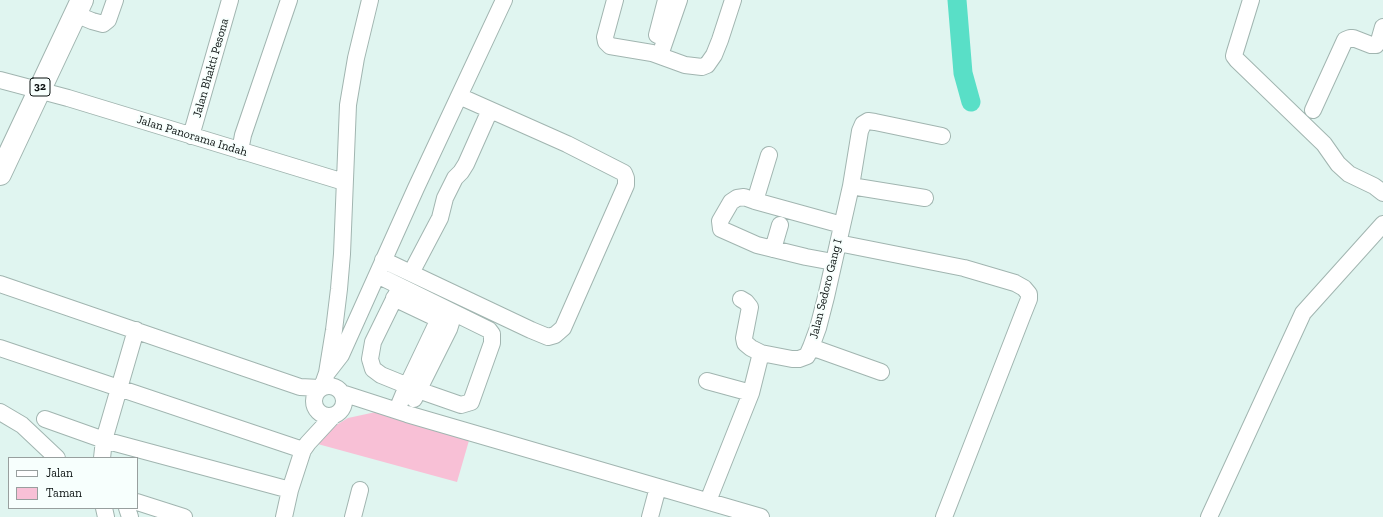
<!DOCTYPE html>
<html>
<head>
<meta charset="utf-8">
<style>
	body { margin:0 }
	#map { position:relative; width:1383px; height:517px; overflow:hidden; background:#e0f5f0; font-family:"Zilla Slab",serif }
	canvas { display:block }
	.legend { position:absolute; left:8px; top:457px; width:130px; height:52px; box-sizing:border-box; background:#f7fffd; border:1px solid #989f9e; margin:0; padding:5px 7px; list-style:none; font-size:12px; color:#09100f }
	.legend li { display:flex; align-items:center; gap:8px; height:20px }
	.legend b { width:20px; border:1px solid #989f9e }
</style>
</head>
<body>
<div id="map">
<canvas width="1383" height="517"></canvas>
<ul class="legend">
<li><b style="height:5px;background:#fff"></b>Jalan</li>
<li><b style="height:11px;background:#f8c0d6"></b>Taman</li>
</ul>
</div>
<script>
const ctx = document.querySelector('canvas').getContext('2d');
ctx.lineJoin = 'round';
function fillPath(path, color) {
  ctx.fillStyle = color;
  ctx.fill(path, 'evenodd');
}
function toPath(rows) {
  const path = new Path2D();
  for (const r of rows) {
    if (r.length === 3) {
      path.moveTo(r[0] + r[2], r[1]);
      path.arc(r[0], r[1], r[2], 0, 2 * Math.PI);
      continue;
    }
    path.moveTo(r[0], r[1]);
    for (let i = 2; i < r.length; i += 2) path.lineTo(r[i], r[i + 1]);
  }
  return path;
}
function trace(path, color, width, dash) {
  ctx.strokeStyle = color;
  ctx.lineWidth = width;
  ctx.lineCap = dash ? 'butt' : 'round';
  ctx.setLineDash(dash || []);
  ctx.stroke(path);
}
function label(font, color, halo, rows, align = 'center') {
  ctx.font = font + ' "Zilla Slab",serif';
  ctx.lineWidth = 4;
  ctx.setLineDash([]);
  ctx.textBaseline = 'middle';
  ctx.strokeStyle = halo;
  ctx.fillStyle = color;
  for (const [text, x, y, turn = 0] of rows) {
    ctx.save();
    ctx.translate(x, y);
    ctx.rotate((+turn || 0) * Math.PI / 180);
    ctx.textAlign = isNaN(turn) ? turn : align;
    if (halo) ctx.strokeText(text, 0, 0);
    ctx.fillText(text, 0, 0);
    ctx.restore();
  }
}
fillPath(toPath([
	[385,410,470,437,457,482,314,443,323,433,348,418]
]), '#f8c0d6');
trace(toPath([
	[957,0,963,73,971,102]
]), '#59dfc7', 19);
const minor = toPath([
	[615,0,605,37,606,42,610,46,652,53,685,65,702,67,707,65,714,55,720,40,733,0],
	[1251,0,1235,52,1234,56,1237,60,1324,144,1338,164,1349,174,1374,186,1383,193],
	[75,14,92,21,103,24,108,20,115,0],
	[657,35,666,0],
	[660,55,679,0],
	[0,80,68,98,344,182],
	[1313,110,1345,40,1350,38,1353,38,1371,45,1376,45,1379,41,1383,27],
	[191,136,230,0],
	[240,151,243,135,289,0],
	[769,155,755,201,744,197,737,198,731,202,720,221,721,229,757,245,806,257,833,262],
	[851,186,925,198],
	[755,201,842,225],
	[838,243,964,268,1015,283,1024,288,1029,294,1029,299,1023,314,944,517],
	[773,249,780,225],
	[383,260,531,330,548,337,555,335,563,328,626,185,626,178,624,173,567,144,459,96],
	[411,273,440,218,445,198,455,178,461,172,466,164,490,110],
	[377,275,489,330,492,334,492,343,471,402,461,405,418,390,381,375,373,369,370,359,373,342,400,287],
	[0,284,300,387,320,388],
	[394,298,434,317,437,320,437,323,407,386,397,410],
	[741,299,746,302,750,307,744,338,745,343,751,348,761,353],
	[811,347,881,372],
	[0,348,303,450],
	[327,373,341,355,416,188,504,0],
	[707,381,751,393],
	[329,401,15],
	[322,387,327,373,334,330,339,289,342,254,348,105,356,58,370,0],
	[342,393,407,414,761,517],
	[414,399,449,329,454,313],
	[0,412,22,425,57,458],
	[45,419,104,440,290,490],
	[102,458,104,440,136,330],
	[708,501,751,393,761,353,792,359,799,359,807,356,811,347,818,328,826,297,851,186,860,131,863,124,868,121,875,122,942,136],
	[137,502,184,517],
	[104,508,106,517],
	[127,508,130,517],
	[284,517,290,490,303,450,308,443,333,416],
	[353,517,360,490],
	[650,517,658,487],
	[1209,517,1303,313,1383,224]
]);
const highway = toPath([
	[0,174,82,0]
]);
trace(minor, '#a1b5b0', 18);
trace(highway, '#a1b5b0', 24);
trace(minor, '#fff', 16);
trace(highway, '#fff', 22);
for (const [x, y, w] of [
	[40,87,20]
]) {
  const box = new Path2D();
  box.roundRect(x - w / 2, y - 9, w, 18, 3);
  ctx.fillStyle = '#f7fffd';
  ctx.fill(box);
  trace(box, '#09100f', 1);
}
label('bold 11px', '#09100f', null, [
	["32",40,87]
]);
label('12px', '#09100f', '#f7fffd', [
	["Jalan Bhakti Pesona",211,68,-74],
	["Jalan Panorama Indah",192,136,17],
	["Jalan Sedoro Gang I",826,289,-76]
]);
</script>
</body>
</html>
